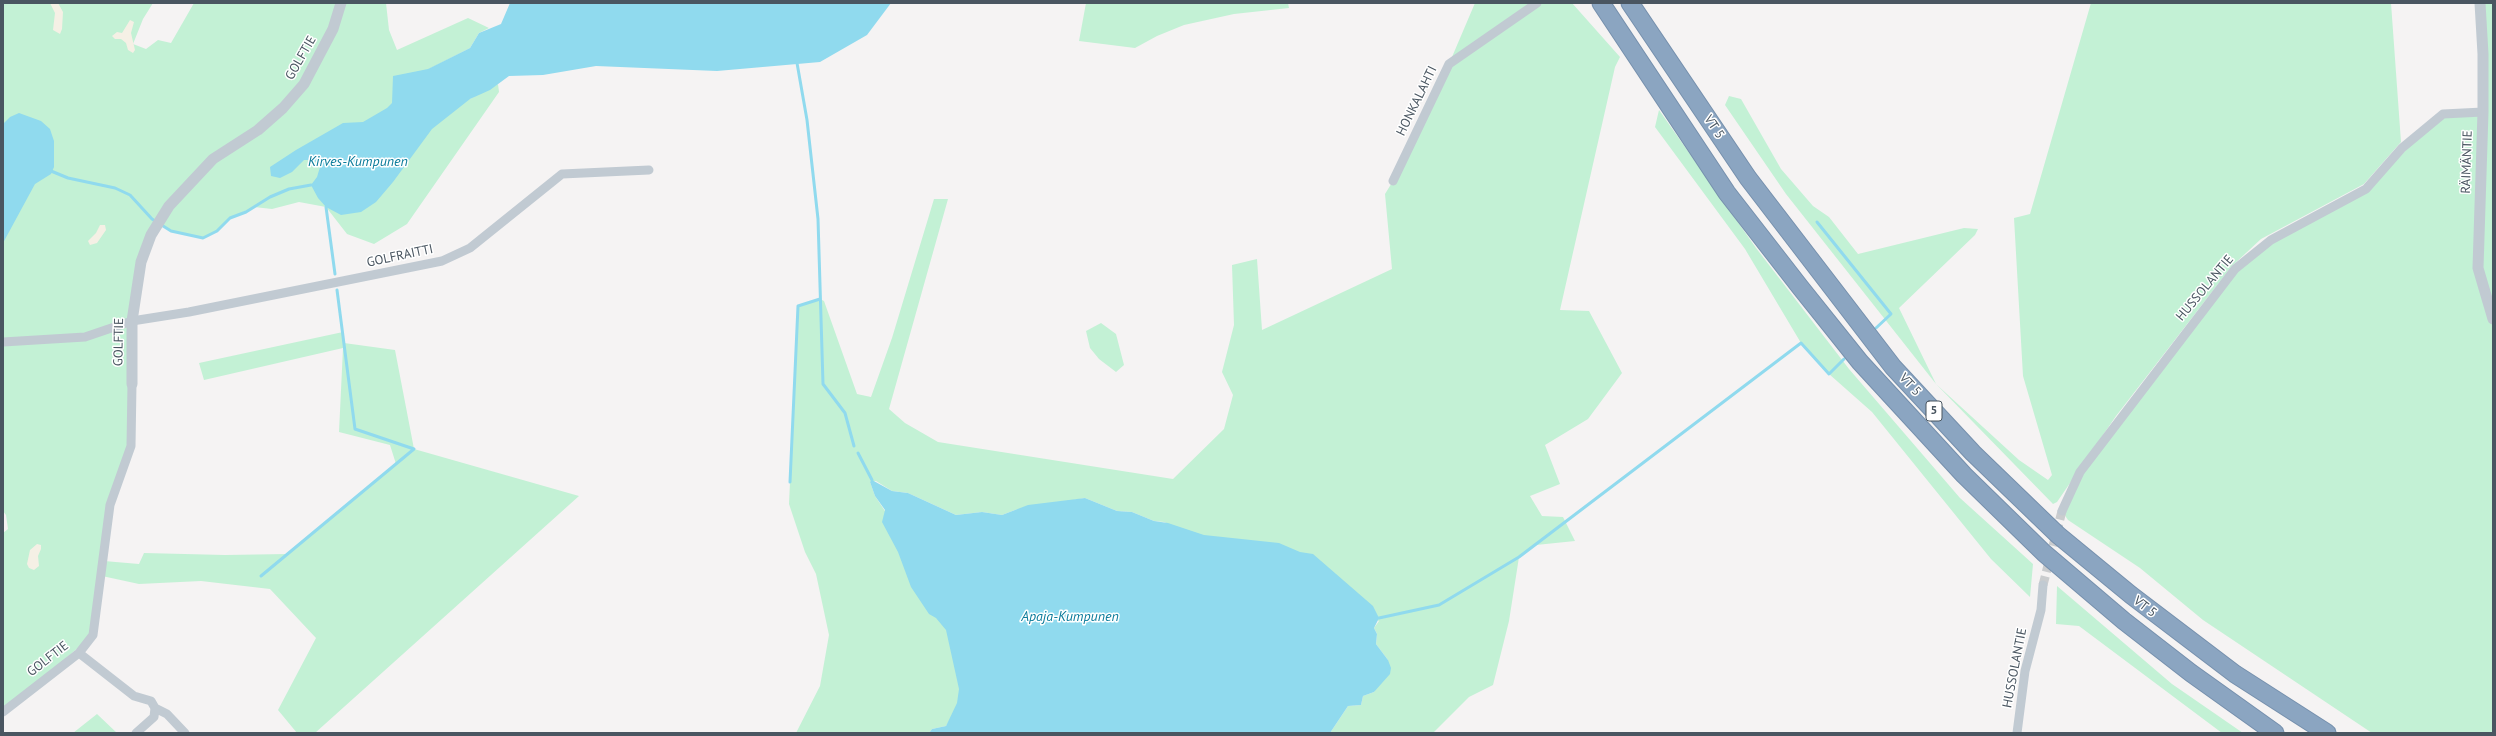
<!DOCTYPE html>
<html>
<head>
<meta charset="utf-8">
<style>
	body { margin:0 }
	#map { position:relative; width:2496px; height:736px; overflow:hidden; background:#f5f3f3; font-family:"PT Sans",sans-serif }
	canvas { display:block }
	.frame { position:absolute; inset:0; border:4px solid #4a5661; pointer-events:none }
</style>
</head>
<body>
<div id="map">
<canvas width="2496" height="736"></canvas>
<div class="frame"></div>
</div>
<script>
const ctx = document.querySelector('canvas').getContext('2d');
ctx.lineJoin = 'round';
function fillPath(path, color) {
  ctx.fillStyle = color;
  ctx.fill(path, 'evenodd');
}
function toPath(rows) {
  const path = new Path2D();
  for (const r of rows) {
    path.moveTo(r[0], r[1]);
    for (let i = 2; i < r.length; i += 2) path.lineTo(r[i], r[i + 1]);
  }
  return path;
}
function trace(path, color, width, dash) {
  ctx.strokeStyle = color;
  ctx.lineWidth = width;
  ctx.lineCap = dash ? 'butt' : 'round';
  ctx.setLineDash(dash || []);
  ctx.stroke(path);
}
function label(font, color, halo, rows, align = 'center') {
  ctx.font = font + ' "PT Sans",sans-serif';
  ctx.lineWidth = 3;
  ctx.setLineDash([]);
  ctx.textBaseline = 'middle';
  ctx.strokeStyle = halo;
  ctx.fillStyle = color;
  for (const [text, x, y, turn = 0] of rows) {
    ctx.save();
    ctx.translate(x, y);
    ctx.rotate((+turn || 0) * Math.PI / 180);
    ctx.textAlign = isNaN(turn) ? turn : align;
    if (halo) ctx.strokeText(text, 0, 0);
    ctx.fillText(text, 0, 0);
    ctx.restore();
  }
}
fillPath(toPath([
	[3,3,153,3,143,19,133,44,146,49,158,40,171,43,194,3,386,3,389,30,397,50,468,18,489,28,479,33,470,48,429,69,470,99,498,84,499,92,407,224,374,244,347,234,326,207,299,202,272,209,254,207,230,218,217,231,203,238,171,231,159,223,151,235,132,321,131,446,110,505,104,561,139,564,144,553,225,555,287,554,396,464,390,445,339,432,343,348,204,380,199,363,343,332,344,343,395,350,414,449,579,496,315,733,297,733,278,710,316,638,270,589,201,581,139,584,102,576,93,635,3,712,3,533,8,529,6,515,3,511],
	[1086,3,1288,3,1289,8,1234,14,1184,25,1157,36,1135,48,1079,41],
	[1475,3,1572,3,1620,57,1615,67,1560,310,1589,311,1622,373,1588,419,1545,445,1560,484,1530,496,1542,516,1563,517,1575,541,1536,545,1519,557,1509,621,1493,685,1469,697,1433,733,1330,733,1348,706,1361,705,1363,696,1374,692,1388,660,1376,644,1377,634,1374,628,1379,621,1164,522,1154,521,1132,512,1117,511,1085,498,1015,510,1002,515,982,512,956,515,908,493,892,491,876,481,870,482,875,496,940,594,968,690,946,726,932,729,929,733,796,733,820,686,829,635,816,574,805,552,789,504,798,306,820,299,824,301,857,394,871,397,892,338,934,199,948,199,889,409,905,423,938,442,1173,479,1224,429,1233,395,1222,372,1234,325,1232,265,1257,259,1262,330,1392,269,1385,194,1393,181,1449,64],
	[2091,3,2391,3,2401,142,2364,184,2261,239,2232,266,2116,416,2057,502,2053,504,1936,384,1786,194,1725,105,1729,96,1741,99,1781,169,1813,206,1829,217,1858,254,1964,228,1978,229,1975,235,1899,308,1936,384,2019,460,2048,480,2052,475,2023,376,2014,218,2030,214],
	[2480,3,2493,3,2493,636,2414,629,2493,636,2493,733,2372,733,2203,620,2140,568,2068,520,2062,511,2080,472,2235,269,2271,240,2366,189,2443,114,2483,112],
	[1659,110,1756,248,1849,369,1960,498,2033,564,2030,597,1991,559,1872,412,1829,374,1801,343,1745,249,1655,127],
	[1101,323,1116,334,1124,365,1116,372,1099,359,1090,348,1086,331],
	[2057,586,2172,684,2243,733,2222,733,2079,626,2056,624],
	[97,714,117,733,73,733]
]), '#c3f1d5');
fillPath(toPath([
	[50,3,58,3,63,12,62,29,60,34,53,30,55,13],
	[130,20,134,22,131,33,135,50,133,53,128,50,126,43,121,39,115,39,112,36,117,32,122,33],
	[100,225,105,225,106,230,97,243,90,245,88,241,96,233],
	[37,544,41,545,41,549,38,556,39,566,34,570,29,568,27,564,30,550]
]), '#f5f0e5');
fillPath(toPath([
	[510,3,891,3,867,35,820,62,717,71,596,66,543,75,509,76,490,90,470,99,432,129,393,182,376,202,361,212,341,215,326,207,318,198,311,185,317,177,320,167,314,160,304,160,292,172,280,178,271,176,270,167,296,150,343,123,363,122,387,108,392,103,393,76,428,69,470,48,479,33,501,24],
	[19,113,41,121,50,129,54,141,54,167,51,174,35,184,3,243,3,124,10,117],
	[872,480,892,491,908,493,956,515,982,512,1002,515,1028,505,1085,498,1117,511,1132,512,1154,521,1168,523,1204,535,1279,543,1300,552,1313,554,1373,606,1379,618,1374,628,1377,634,1376,644,1388,660,1391,668,1390,674,1374,692,1363,696,1361,705,1348,706,1330,733,929,733,932,729,946,726,957,703,959,689,946,630,936,618,929,614,911,587,898,552,882,522,885,510,875,496,870,482]
]), '#90daee');
trace(toPath([
	[797,63,807,120,818,219,823,384,845,413,854,446],
	[51,171,68,178,115,188,130,195,152,219,171,231,203,238,217,231,230,218,246,212,270,197,289,189,311,185],
	[326,207,335,274],
	[1817,222,1891,314,1876,328],
	[858,453,872,480],
	[790,482,798,306,820,299],
	[261,576,414,449,355,429,337,290],
	[1379,618,1439,605,1519,557,1801,343,1829,374,1844,359]
]), '#90daee', 3);
trace(toPath([
	[2043,585,2062,511]
]), '#caccce', 9, [9, 4.5]);
const motorway = toPath([
	[1601,3,1727,193,1800,287,1860,362,1964,475,2044,553,2124,621,2191,673,2275,733],
	[1630,3,1748,178,1893,367,1973,453,2058,535,2131,595,2235,674,2327,733]
]);
trace(motorway, '#7690ad', 19);
trace(toPath([
	[1393,181,1449,64,1537,3],
	[3,342,85,337,132,321,189,312,442,261,470,248,562,174,649,170],
	[2062,511,2080,472,2235,269,2271,240,2366,189,2402,148,2443,114,2483,112],
	[79,653,134,696,151,701,155,708,167,714,185,733],
	[3,712,79,653,93,635,110,505,131,446,132,384],
	[136,733,154,717,155,708],
	[2017,733,2025,671,2041,610,2043,585]
]), '#c1cad2', 9);
trace(toPath([
	[2480,3,2483,54,2483,112,2478,268,2493,319],
	[132,384,132,321,141,262,151,235,169,206,213,159,258,130,283,108,304,84,333,29,341,3]
]), '#c1cad2', 11);
trace(motorway, '#8ba5c1', 17);
for (const [x, y, w] of [
	[1934,411,16]
]) {
  const box = new Path2D();
  box.roundRect(x - w / 2, y - 10, w, 20, 3);
  ctx.fillStyle = '#fff';
  ctx.fill(box);
  trace(box, '#4a5661', 1);
}
label('bold 12px', '#4a5661', null, [
	["5",1934,411]
]);
label('13px', '#4a5661', '#fff', [
	["GOLFTIE",301,58,-60],
	["HONKALAHTI",1417,101,-64],
	["VT 5",1714,127,56],
	["RÄIMÄNTIE",2467,162,-88],
	["GOLFRAITTI",400,256,-12],
	["HUSSOLANTIE",2205,288,-50],
	["GOLFTIE",119,342,-89],
	["VT 5",1910,385,47],
	["VT 5",2145,607,38],
	["GOLFTIE",48,659,-38],
	["HUSSOLANTIE",2015,668,-79]
]);
label('italic 14px', '#0c7c9b', '#fff', [
	["Kirves-Kumpunen",358,162],
	["Apaja-Kumpunen",1070,617]
]);
</script>
</body>
</html>
